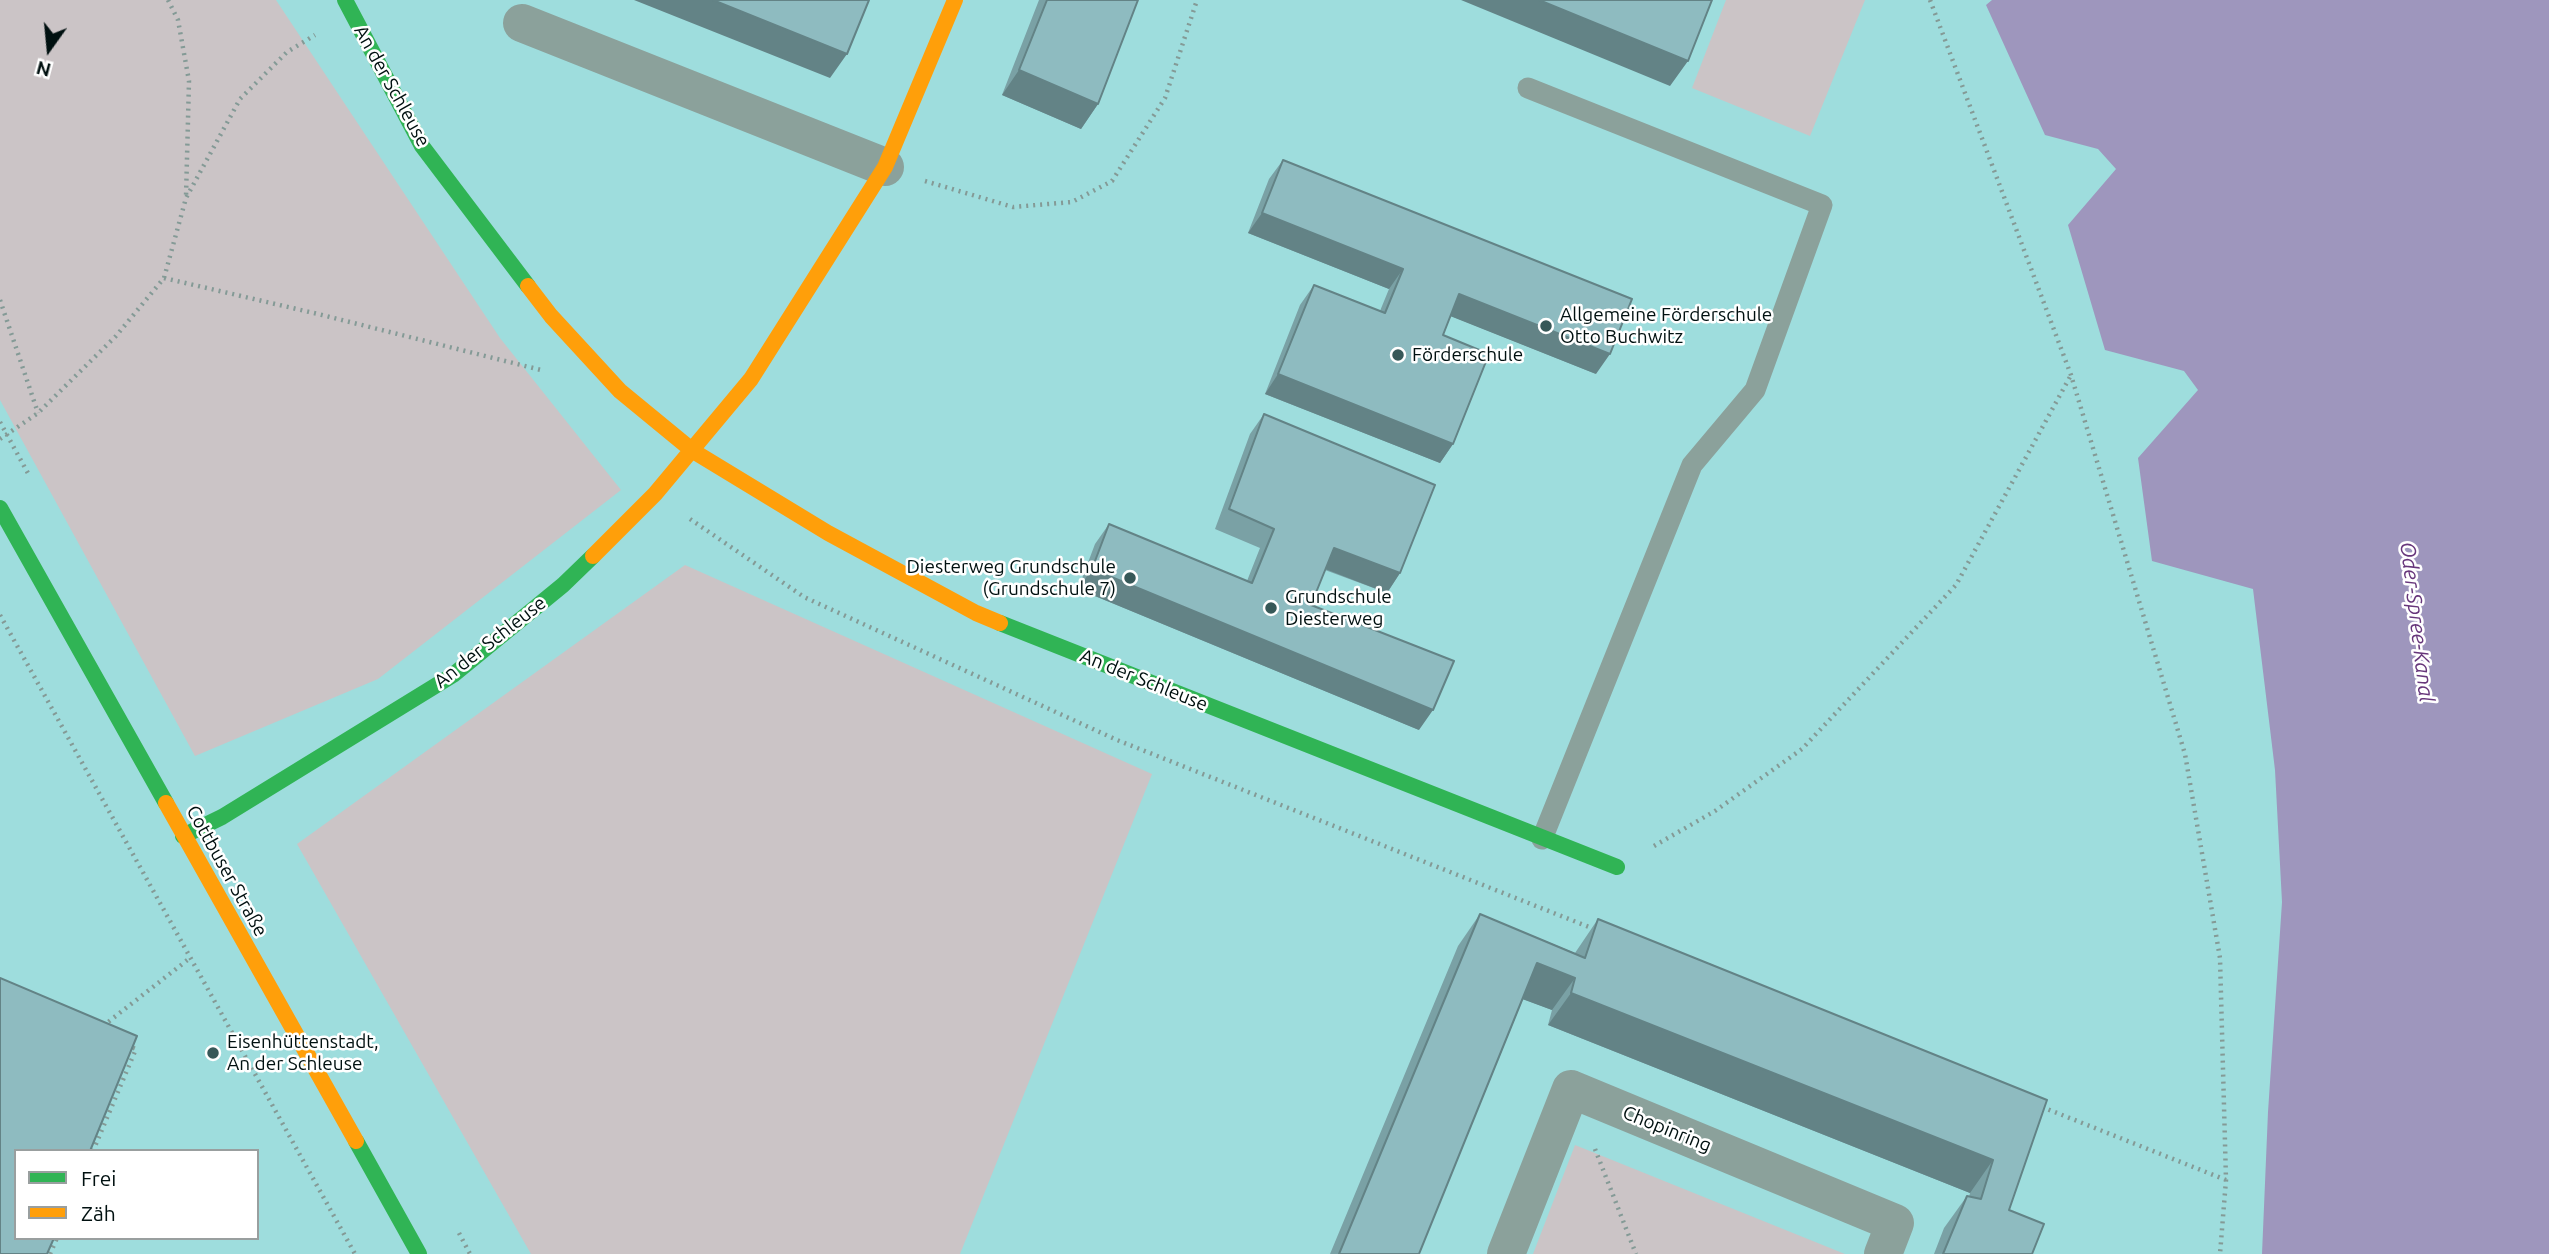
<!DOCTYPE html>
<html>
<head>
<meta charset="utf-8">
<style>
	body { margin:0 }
	#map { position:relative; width:2549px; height:1254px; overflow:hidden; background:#9edddd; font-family:Ubuntu,sans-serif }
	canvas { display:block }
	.legend { position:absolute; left:14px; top:1149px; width:245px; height:91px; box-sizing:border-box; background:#fff; border:2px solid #999f9f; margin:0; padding:9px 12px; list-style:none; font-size:21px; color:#001010 }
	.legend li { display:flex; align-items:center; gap:14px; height:35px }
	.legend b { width:35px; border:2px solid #999f9f }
	.north { position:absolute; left:14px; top:14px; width:70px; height:70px; -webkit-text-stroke:5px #fff; paint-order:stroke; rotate:195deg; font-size:19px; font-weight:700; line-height:28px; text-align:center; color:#001010 }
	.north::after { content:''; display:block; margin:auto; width:24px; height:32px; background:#001010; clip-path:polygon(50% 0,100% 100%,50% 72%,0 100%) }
</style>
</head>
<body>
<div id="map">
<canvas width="2549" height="1254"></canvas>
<ul class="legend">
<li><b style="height:9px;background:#30b455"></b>Frei</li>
<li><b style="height:9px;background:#ff9f0a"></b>Zäh</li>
</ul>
<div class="north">N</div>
</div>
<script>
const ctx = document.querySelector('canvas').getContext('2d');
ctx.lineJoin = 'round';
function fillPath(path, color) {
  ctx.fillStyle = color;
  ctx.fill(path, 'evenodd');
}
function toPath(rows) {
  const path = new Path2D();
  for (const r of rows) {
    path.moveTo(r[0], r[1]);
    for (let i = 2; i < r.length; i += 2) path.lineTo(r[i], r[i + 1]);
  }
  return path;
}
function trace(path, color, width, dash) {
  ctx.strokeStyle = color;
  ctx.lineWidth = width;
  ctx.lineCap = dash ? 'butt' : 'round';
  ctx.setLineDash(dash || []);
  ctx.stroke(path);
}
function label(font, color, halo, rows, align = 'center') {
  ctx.font = font + ' Ubuntu,sans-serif';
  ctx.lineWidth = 5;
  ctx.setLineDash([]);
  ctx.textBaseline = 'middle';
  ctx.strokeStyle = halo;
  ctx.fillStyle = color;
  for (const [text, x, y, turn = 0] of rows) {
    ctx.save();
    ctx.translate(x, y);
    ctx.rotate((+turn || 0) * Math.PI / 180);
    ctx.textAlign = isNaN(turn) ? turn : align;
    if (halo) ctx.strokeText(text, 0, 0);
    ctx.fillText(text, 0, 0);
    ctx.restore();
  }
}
fillPath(toPath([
	[0,0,276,0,500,338,621,490,378,679,195,756,0,400],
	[1726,0,1865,0,1810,136,1692,88],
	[685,565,1152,774,960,1254,531,1254,297,844],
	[1575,1145,1845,1254,1533,1254]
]), '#cbc4c6');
fillPath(toPath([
	[1992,0,2549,0,2549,1254,2262,1254,2268,1112,2282,902,2275,770,2253,589,2152,561,2138,458,2198,390,2184,371,2105,350,2068,225,2116,169,2098,149,2045,135,1986,5]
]), '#9e96bd');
trace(toPath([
	[168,0,178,20,189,81,186,197],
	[1930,0,2071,375,2185,754,2220,958,2226,1180,2220,1254],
	[925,181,1013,207,1072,202,1112,181,1165,98,1197,0],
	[164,278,318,314,541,370],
	[0,300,38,413],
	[0,422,30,477],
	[0,439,38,413,116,336,164,278,186,198,240,99,287,52,315,35],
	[690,519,804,597,1117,740,1594,929],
	[0,615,355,1254],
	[1654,846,1715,811,1802,749,1956,585,2071,375],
	[103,1026,190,958],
	[2042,1107,2226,1180],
	[1595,1149,1636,1254],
	[93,1151,136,1049,126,1045],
	[459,1233,470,1254],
	[50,1254,57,1238]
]), '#849a96', 4.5, [2, 5]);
trace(toPath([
	[1528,88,1822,205,1755,390,1692,465,1542,839]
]), '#8ba19b', 21);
trace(toPath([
	[522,23,885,167],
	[1506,1254,1571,1089,1895,1223,1883,1254]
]), '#8ba19b', 38);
trace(toPath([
	[345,0,422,146,528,286],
	[0,508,166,803],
	[1000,623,1617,867],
	[183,836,222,817,453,675,563,585,593,556],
	[356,1141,419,1254]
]), '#30b455', 16);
trace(toPath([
	[528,286,551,316,620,391,693,451,828,533,976,613,1000,623],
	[593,556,655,494,751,379,885,167,955,0],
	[166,803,356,1141]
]), '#ff9f0a', 16);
fillPath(toPath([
	[1039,0,1138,0,1098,104,1081,129,1002,95],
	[1283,160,1596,374,1451,316,1443,335,1453,444,1440,463,1265,394,1300,305,1314,285,1380,311,1389,289,1248,233,1269,179],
	[1264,414,1400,573,1387,593,1325,570,1311,605,1419,730,1078,589,1095,544,1109,524,1247,581,1260,548,1215,529,1250,434],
	[1480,914,1575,953,1598,919,2047,1100,2009,1210,2032,1254,1934,1254,1944,1228,1967,1196,1969,1197,1970,1193,1548,1025,1552,1010,1523,999,1419,1254,1330,1254,1458,946]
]), '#7aa1a5');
fillPath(toPath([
	[634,0,713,0,847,54,830,78],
	[1461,0,1539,0,1688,61,1670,86],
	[1019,70,1098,104,1081,129,1002,95],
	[1262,213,1403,269,1389,289,1248,233],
	[1459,294,1610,354,1596,374,1445,314],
	[1278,374,1453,444,1440,463,1265,394],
	[1334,548,1400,573,1387,593,1320,567],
	[1092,569,1433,710,1419,730,1078,589],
	[1537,963,1575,978,1552,1010,1514,996],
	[1571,993,1993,1160,1970,1193,1548,1025]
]), '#638386');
const building = toPath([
	[713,0,869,0,847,54,713,0],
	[1047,0,1138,0,1098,104,1019,70,1047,0],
	[1539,0,1712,0,1688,61,1539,0],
	[1283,160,1632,299,1610,354,1459,294,1443,335,1489,354,1453,444,1278,374,1314,285,1385,313,1403,269,1262,213,1283,160],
	[1264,414,1435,485,1400,573,1334,548,1311,605,1454,661,1433,710,1092,569,1109,524,1252,583,1274,529,1229,509,1264,414],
	[1480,914,1585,958,1598,919,2047,1100,2009,1210,2044,1224,2032,1254,1943,1254,1967,1196,1981,1199,1993,1160,1571,993,1575,978,1537,963,1419,1254,1339,1254,1480,914],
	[0,978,137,1036,90,1151,16,1151,16,1238,54,1238,47,1254,0,1254,0,978]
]);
fillPath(building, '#8ebbc0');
trace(building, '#638386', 2);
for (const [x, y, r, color] of [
	[1546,326,7,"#375858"],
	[1398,355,7,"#375858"],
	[1130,578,7,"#375858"],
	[1271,608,7,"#375858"],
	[213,1053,7,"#375858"]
]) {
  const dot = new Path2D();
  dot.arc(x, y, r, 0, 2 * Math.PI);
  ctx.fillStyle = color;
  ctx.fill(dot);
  trace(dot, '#fff', 2.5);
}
label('19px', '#001010', '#fff', [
	["An der Schleuse",392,86,61],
	["An der Schleuse",490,642,-38],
	["An der Schleuse",1144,680,22],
	["Cottbuser Straße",227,871,61],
	["Chopinring",1667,1129,22]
]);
label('19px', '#001010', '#fff', [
	["Allgemeine Förderschule",1560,315],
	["Otto Buchwitz",1560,337],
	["Förderschule",1412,355],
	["Diesterweg Grundschule",1116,567,"right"],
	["(Grundschule 7)",1116,589,"right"],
	["Grundschule",1285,597],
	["Diesterweg",1285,619],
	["Eisenhüttenstadt,",227,1042],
	["An der Schleuse",227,1064]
], 'left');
label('italic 21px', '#67367b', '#fff', [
	["Oder-Spree-Kanal",2417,622,83]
]);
</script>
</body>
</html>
